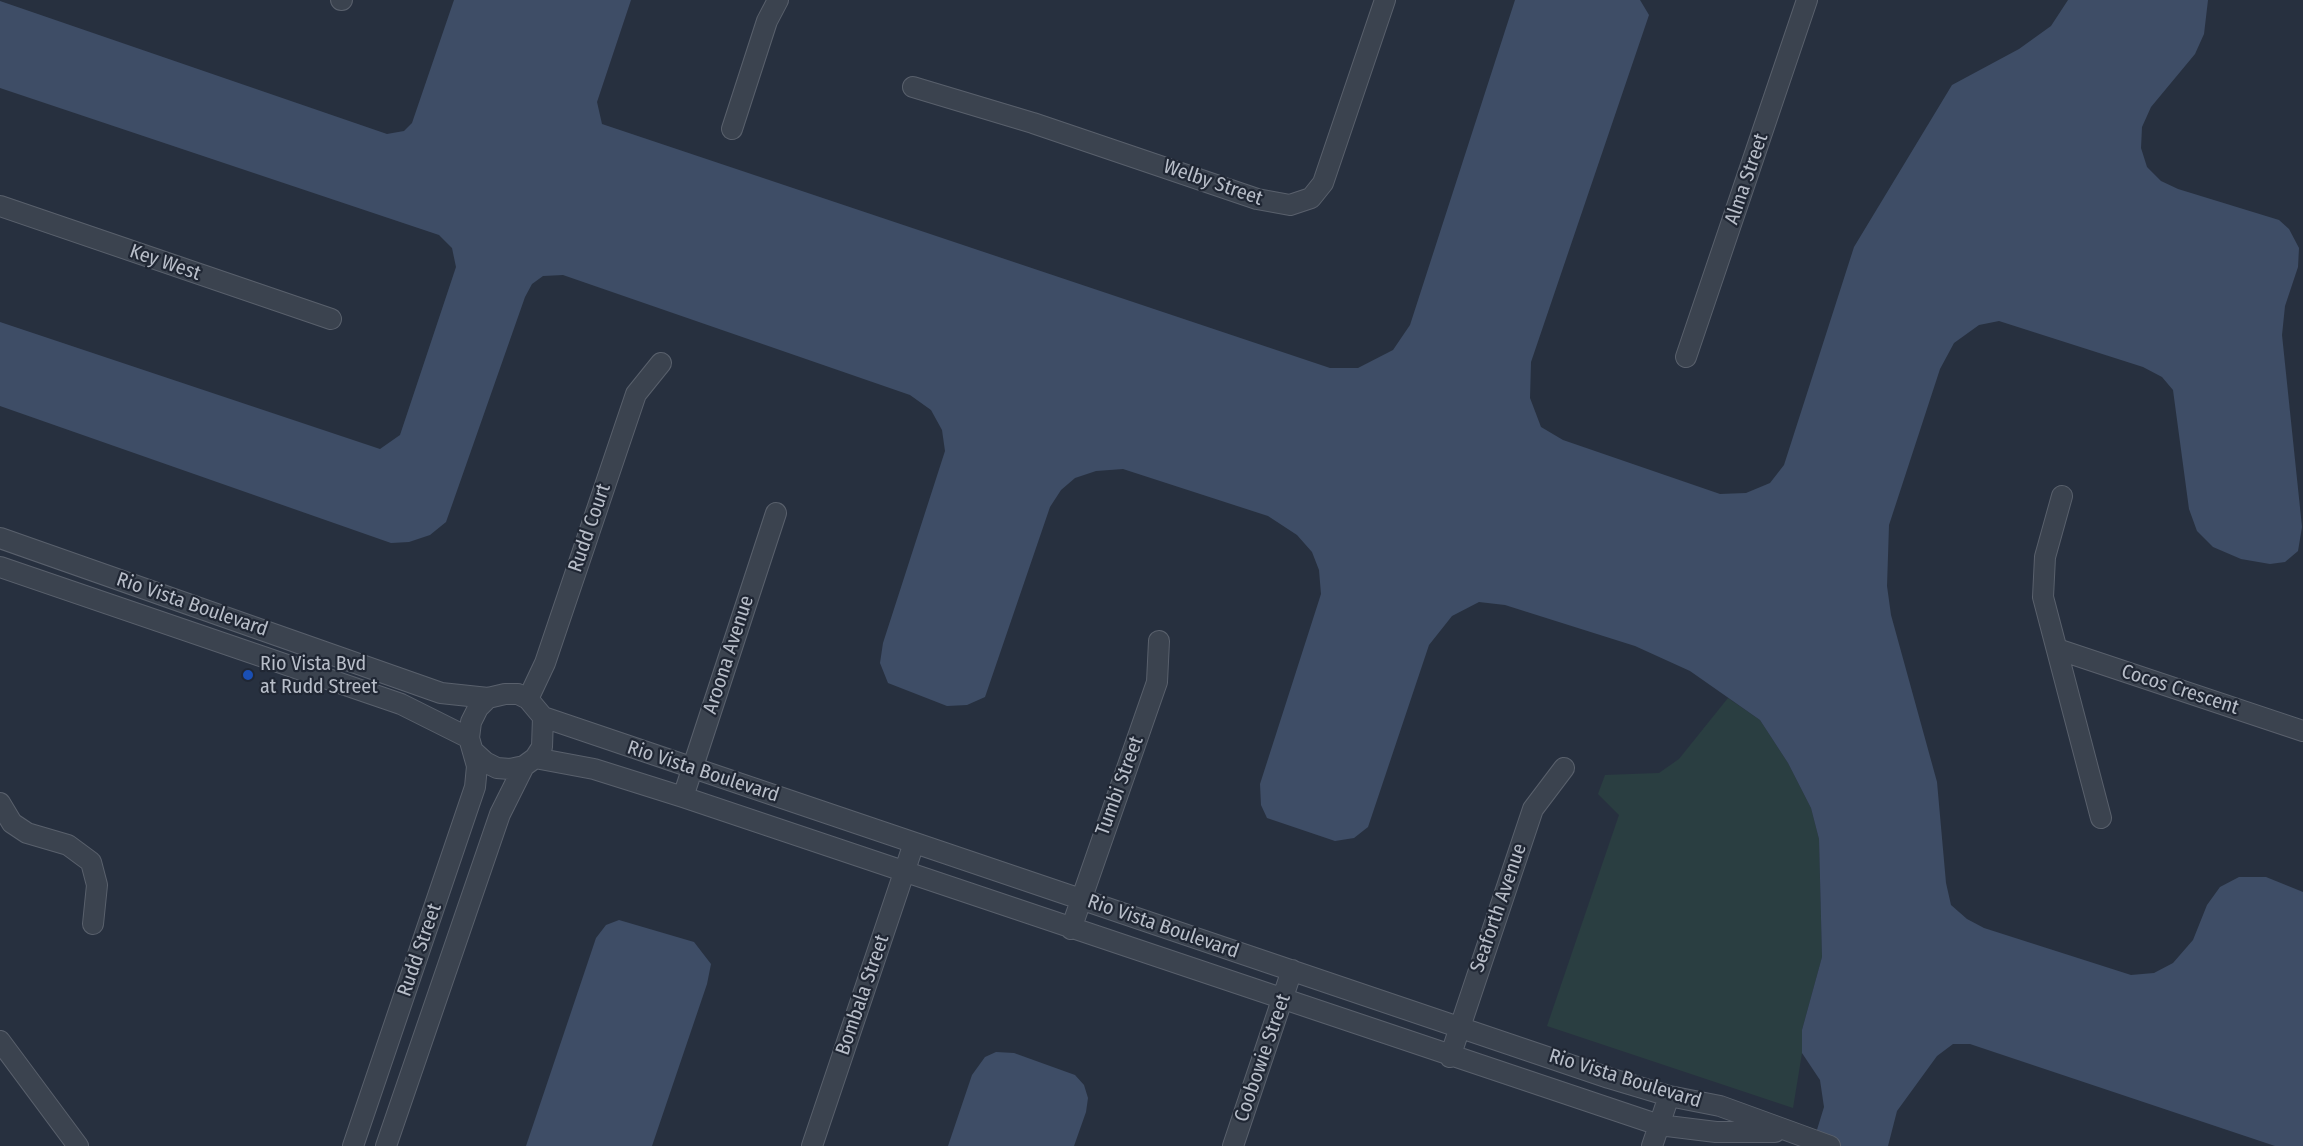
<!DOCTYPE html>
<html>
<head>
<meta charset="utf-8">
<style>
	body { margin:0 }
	canvas { display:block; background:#27303f }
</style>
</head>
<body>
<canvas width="2303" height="1146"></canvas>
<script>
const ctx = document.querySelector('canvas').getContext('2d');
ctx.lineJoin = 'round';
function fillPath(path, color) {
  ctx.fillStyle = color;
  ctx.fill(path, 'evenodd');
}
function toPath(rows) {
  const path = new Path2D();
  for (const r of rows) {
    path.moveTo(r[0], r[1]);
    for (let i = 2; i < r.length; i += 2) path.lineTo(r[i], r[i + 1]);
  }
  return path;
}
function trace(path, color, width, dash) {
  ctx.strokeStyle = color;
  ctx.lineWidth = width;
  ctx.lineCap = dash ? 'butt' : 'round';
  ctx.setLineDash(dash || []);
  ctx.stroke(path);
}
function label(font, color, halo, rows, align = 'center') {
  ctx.font = font + ' "Fira Sans Condensed",sans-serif';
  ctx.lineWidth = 4.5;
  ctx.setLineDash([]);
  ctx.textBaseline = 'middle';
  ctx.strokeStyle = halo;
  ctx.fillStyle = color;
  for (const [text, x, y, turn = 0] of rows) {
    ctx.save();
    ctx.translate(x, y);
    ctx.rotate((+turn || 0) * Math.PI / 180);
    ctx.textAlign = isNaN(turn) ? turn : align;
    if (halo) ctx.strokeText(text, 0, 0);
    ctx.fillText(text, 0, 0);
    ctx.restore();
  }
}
fillPath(toPath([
	[1728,698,1760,720,1788,763,1811,808,1819,839,1822,957,1802,1030,1802,1053,1793,1108,1547,1026,1619,815,1598,794,1605,775,1659,773,1679,759]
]), '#2a3e41');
fillPath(toPath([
	[454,0,631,0,597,102,602,124,1330,368,1358,368,1393,350,1410,325,1515,0,1640,0,1649,15,1531,362,1530,398,1541,427,1563,440,1720,494,1746,493,1770,483,1784,465,1854,247,1952,85,2019,49,2051,26,2068,0,2208,0,2204,34,2195,54,2151,107,2142,127,2141,148,2147,167,2161,181,2178,189,2279,220,2289,229,2299,248,2298,267,2285,306,2282,335,2302,527,2298,551,2285,562,2270,564,2241,559,2213,547,2197,531,2189,509,2173,390,2162,377,2143,367,1999,321,1979,325,1954,343,1940,369,1889,525,1887,586,1891,615,1937,782,1946,883,1951,905,1967,919,1984,928,2131,975,2154,973,2173,963,2193,940,2207,905,2220,887,2239,877,2266,877,2303,892,2303,1146,2275,1146,1970,1044,1953,1044,1937,1056,1897,1111,1888,1146,1812,1146,1824,1107,1820,1080,1802,1053,1802,1030,1822,957,1819,839,1811,808,1788,763,1760,720,1690,671,1635,646,1505,605,1479,602,1452,616,1429,645,1368,827,1354,838,1335,841,1267,818,1261,805,1260,784,1321,594,1319,570,1312,552,1297,535,1268,516,1123,469,1096,471,1075,478,1061,490,1050,507,985,697,967,705,947,706,888,683,880,663,883,643,945,451,942,430,931,410,910,395,563,275,543,276,532,284,525,297,446,522,430,535,409,542,391,543,0,406,0,322,380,449,400,435,456,267,452,248,439,235,0,88,0,1,387,134,404,131,412,123],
	[619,920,694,942,711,964,707,984,652,1146,526,1146,596,938,606,925],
	[996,1052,1014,1053,1075,1075,1084,1085,1088,1098,1086,1112,1074,1146,948,1146,972,1075,985,1057]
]), '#3e4d66');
const minor = toPath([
	[341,0,342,0],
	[913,87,1033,123,1257,199,1290,205,1311,198,1323,183,1385,0],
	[732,129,767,21,778,0],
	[0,206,331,319],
	[1686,357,1807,0],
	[2062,496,2045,557,2043,597,2101,818],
	[0,538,441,693,488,698],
	[0,567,401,704,469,738],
	[2057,649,2303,731],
	[528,699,545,663,636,394,661,363],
	[543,717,1609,1078,1669,1096,1720,1106,1830,1146],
	[535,758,594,769,683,797,1659,1125,1716,1132,1775,1132],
	[683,797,776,513],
	[0,803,12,823,27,833,68,845,91,862,97,885,93,924],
	[1071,929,1157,682,1159,641],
	[0,1041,78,1146],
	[1450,1057,1533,809,1564,768],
	[353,1146,475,787,477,766,469,738,471,722,478,708,488,698,505,694,518,694,528,699,543,717,542,747,535,758,524,766,510,769,497,768,485,762,474,752],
	[386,1146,500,814,524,766],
	[812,1146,914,843],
	[1233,1146,1292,970],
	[1652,1146,1669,1096]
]);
trace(minor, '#59606c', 22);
trace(minor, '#3b434f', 20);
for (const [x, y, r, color] of [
	[248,675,6,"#1a4fb4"]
]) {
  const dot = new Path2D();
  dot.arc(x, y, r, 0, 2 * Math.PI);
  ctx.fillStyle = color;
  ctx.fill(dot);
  trace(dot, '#202734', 2);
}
label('20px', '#b8bec9', '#202734', [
	["Alma Street",1747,179,-71],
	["Welby Street",1213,183,19],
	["Key West",165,263,19],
	["Rudd Court",590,528,-71],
	["Rio Vista Boulevard",192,605,19],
	["Aroona Avenue",729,655,-72],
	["Cocos Crescent",2180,690,18],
	["Rio Vista Boulevard",703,772,18],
	["Tumbi Street",1120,786,-70],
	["Seaforth Avenue",1499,908,-71],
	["Rio Vista Boulevard",1163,927,19],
	["Rudd Street",420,950,-71],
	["Bombala Street",863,995,-71],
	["Coobowie Street",1263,1058,-71],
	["Rio Vista Boulevard",1625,1079,17]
]);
label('20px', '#b8bec9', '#202734', [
	["Rio Vista Bvd",260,664],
	["at Rudd Street",260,687]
], 'left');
</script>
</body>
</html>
